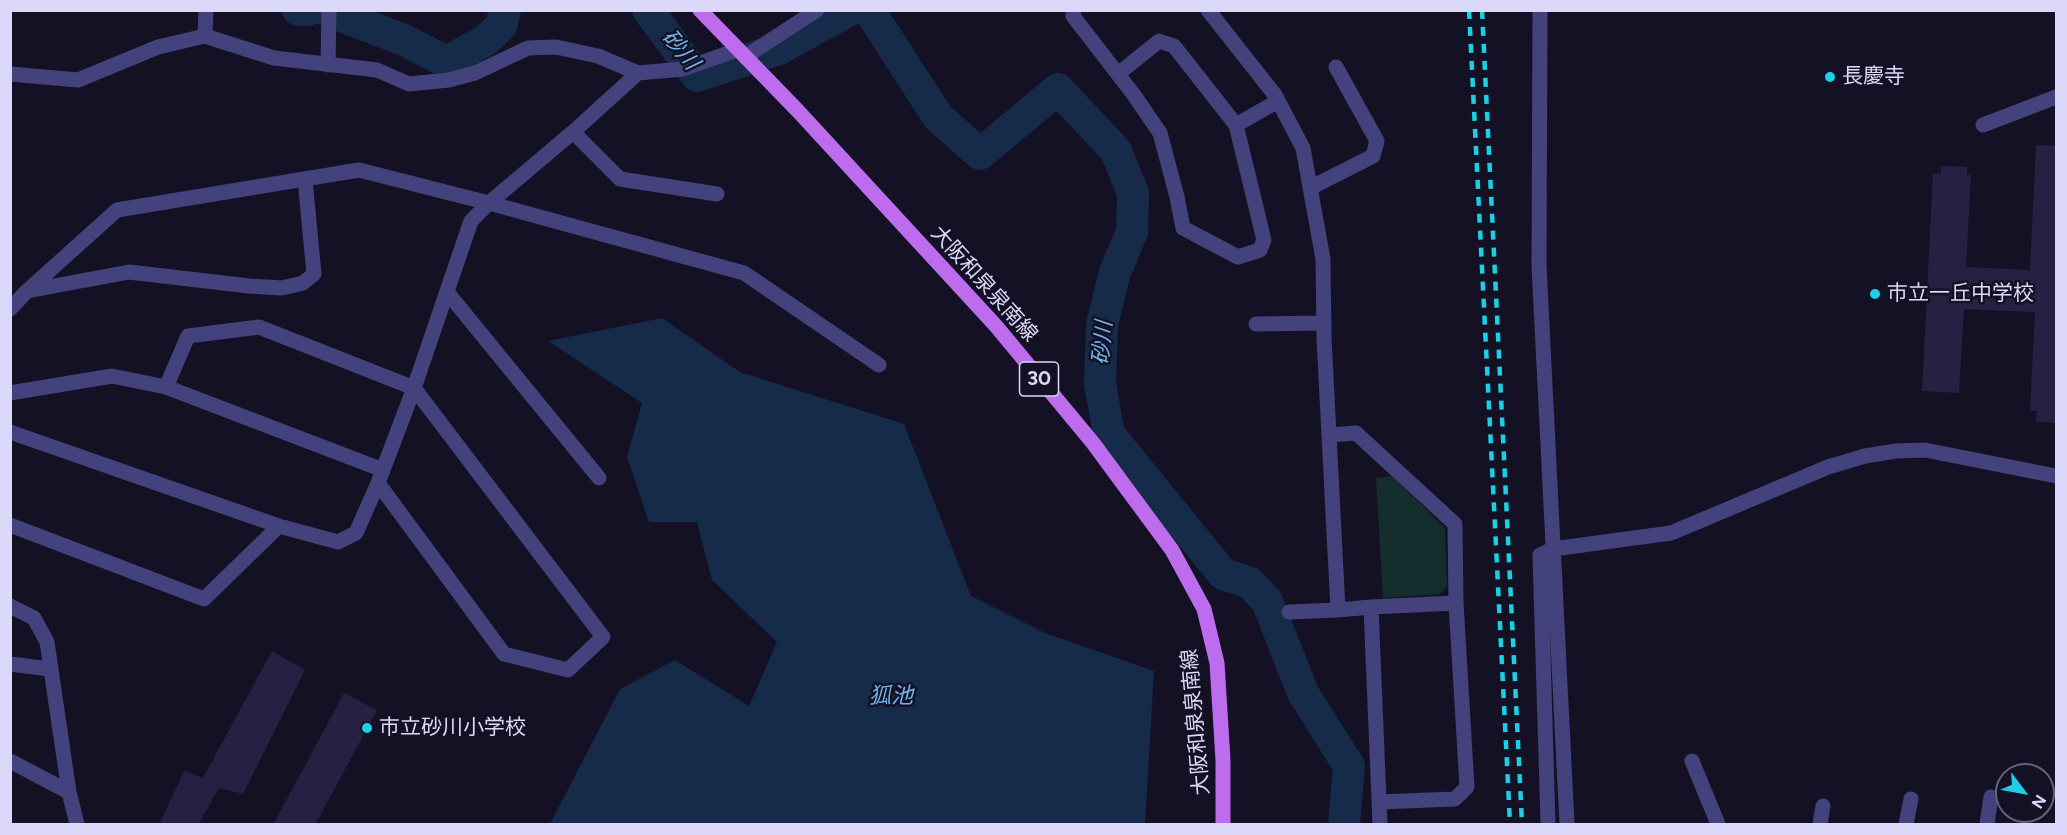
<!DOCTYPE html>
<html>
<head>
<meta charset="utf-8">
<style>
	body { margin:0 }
	#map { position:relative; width:2067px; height:835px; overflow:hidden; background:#151124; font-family:Figtree,sans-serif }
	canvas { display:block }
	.frame { position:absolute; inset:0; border:12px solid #dcd8fa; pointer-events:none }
	.north { position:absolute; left:1995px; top:763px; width:60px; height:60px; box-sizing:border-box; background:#151124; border:2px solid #65617a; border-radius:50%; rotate:122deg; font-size:16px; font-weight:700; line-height:24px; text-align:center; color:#dcd8fa }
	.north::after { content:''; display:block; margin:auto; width:21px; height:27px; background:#1bcfe4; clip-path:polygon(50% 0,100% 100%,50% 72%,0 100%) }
</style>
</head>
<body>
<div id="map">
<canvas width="2067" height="835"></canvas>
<div class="frame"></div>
<div class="north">N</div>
</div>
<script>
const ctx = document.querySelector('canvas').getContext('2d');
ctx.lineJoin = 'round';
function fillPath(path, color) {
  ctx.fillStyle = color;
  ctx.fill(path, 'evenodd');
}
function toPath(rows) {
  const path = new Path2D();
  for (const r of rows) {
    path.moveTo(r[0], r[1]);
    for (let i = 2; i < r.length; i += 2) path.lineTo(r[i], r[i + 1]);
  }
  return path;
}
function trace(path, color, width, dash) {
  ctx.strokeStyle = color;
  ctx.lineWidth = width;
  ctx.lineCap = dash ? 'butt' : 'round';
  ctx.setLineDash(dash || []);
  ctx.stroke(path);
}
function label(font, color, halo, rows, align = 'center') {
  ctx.font = font + ' Figtree,"Noto Sans JP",sans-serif';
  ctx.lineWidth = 5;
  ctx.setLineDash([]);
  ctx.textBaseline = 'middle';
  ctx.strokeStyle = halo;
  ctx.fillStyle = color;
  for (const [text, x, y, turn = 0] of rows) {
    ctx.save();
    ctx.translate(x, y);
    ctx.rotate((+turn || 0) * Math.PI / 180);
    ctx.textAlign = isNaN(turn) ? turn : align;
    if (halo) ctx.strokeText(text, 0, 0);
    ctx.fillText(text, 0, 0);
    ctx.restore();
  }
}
fillPath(toPath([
	[1392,476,1445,528,1447,586,1440,594,1383,598,1376,478]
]), '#152d2c');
fillPath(toPath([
	[662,318,740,372,904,424,971,596,1045,633,1154,671,1145,824,550,824,620,689,675,660,749,706,777,642,712,580,697,522,649,522,627,457,642,403,548,341]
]), '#162a49');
trace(toPath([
	[298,10,308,10],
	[326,10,404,40,447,62,486,40,501,26,505,10],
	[648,10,697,76,779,49,850,10],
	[869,10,938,117,980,154,1058,89,1116,151,1133,193,1132,232,1115,272,1102,325,1100,384,1109,434,1223,574,1250,583,1267,601,1303,693,1349,766,1344,824]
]), '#162a49', 32);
fillPath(toPath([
	[2036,145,2056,146,2056,423,2036,422,2037,411,2030,411,2035,312,1964,309,1959,393,1922,391,1933,173,1941,174,1941,166,1967,167,1967,175,1971,175,1966,267,2030,270],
	[272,651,305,670,243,794,219,788,198,825,159,825,184,771,203,778],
	[344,693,377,710,315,825,273,825]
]), '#272042');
trace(toPath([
	[1074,10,1073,16,1134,95,1160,133,1177,197,1183,228,1238,257,1260,250,1264,240,1236,125,1174,46,1159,41,1118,74],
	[1208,10,1275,95,1303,148,1323,259,1324,338,1338,610,1371,607,1380,824],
	[1540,10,1539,265,1567,824],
	[205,36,206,10],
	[745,57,817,10],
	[328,65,329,10],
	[10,74,78,80,158,47,205,36,274,58,377,70,409,84,449,80,475,73,528,48,556,47,598,56,638,73,683,69,737,50],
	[1236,125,1278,101],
	[1983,125,2056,97],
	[573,132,620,179,717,194],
	[1310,188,1373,156,1377,141,1336,67],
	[27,291,129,272,249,286,282,288,303,283,314,274,305,179],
	[447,292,599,478],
	[10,309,27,291,117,210,359,170,489,203,744,273,879,365],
	[1256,324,1324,323],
	[166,387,188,336,259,327,414,388,603,637,568,670,504,654,378,483],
	[10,393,112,376,166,387,383,470],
	[10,432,279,526,338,542,356,533,378,483,414,388,471,221,489,203,573,132,638,73],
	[1329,435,1356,433,1455,524,1456,603,1371,607],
	[10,525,204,599,279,526],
	[10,606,34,618,47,642,69,792,77,824],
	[1289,612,1338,610],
	[10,664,50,669],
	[10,761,69,792],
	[1692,761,1718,824],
	[1379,802,1455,799,1467,787,1456,603],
	[1548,824,1540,555,1553,549,1671,533,1828,467,1865,456,1896,451,1925,450,2056,476],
	[1820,824,1823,806],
	[1906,824,1911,799],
	[1987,824,1991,797]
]), '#44427d', 15);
trace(toPath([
	[700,10,798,111,996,326,1093,443,1172,550,1204,609,1217,663,1223,760,1223,824]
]), '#be6cee', 15);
trace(toPath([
	[1469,10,1510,824],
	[1482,10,1522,824]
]), '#1bcfe4', 4.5, [9, 8]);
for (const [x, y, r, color] of [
	[1830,77,6,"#1bcfe4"],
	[1875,294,6,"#1bcfe4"],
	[367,728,6,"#1bcfe4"]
]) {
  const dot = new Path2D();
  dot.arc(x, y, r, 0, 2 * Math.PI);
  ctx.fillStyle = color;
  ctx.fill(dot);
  trace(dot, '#151124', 2);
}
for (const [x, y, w] of [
	[1039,379,39]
]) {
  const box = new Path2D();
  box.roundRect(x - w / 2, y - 17, w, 34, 4.5);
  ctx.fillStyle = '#151124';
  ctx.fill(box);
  trace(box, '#dcd8fa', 1.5);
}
label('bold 20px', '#dcd8fa', null, [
	["30",1039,379]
]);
label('21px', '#dcd8fa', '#151124', [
	["長慶寺",1842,77],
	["市立一丘中学校",1887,294],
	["市立砂川小学校",379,728]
], 'left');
label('21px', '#dcd8fa', '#151124', [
	["大阪和泉泉南線",984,284,48],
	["大阪和泉泉南線",1196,722,-95]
]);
label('italic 22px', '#72b5ee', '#151124', [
	["砂川",680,50,50],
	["砂川",1103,343,-85],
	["狐池",891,697]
]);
</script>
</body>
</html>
